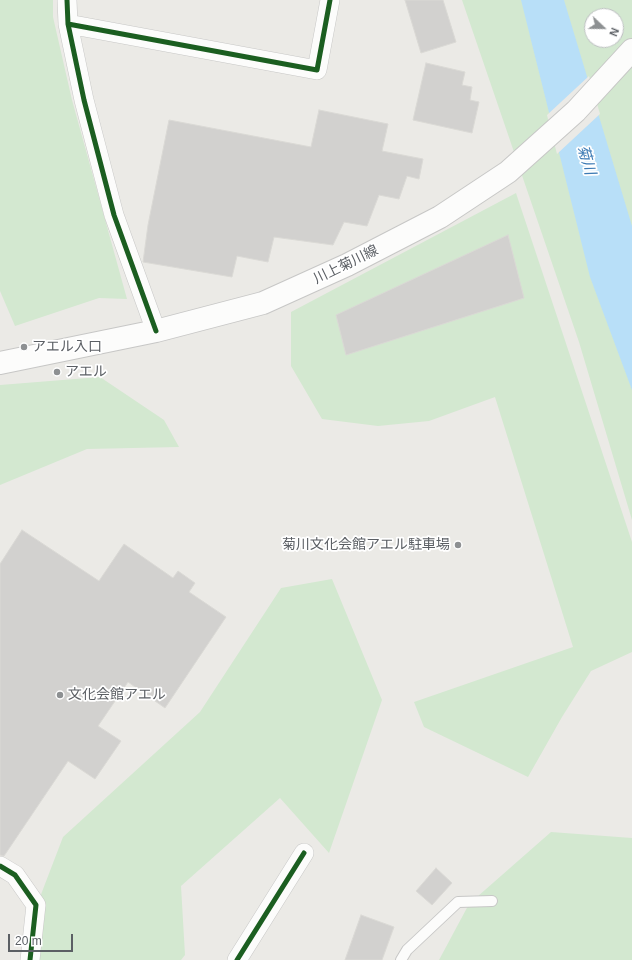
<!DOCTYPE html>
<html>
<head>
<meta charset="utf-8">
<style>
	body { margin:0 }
	#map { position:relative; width:632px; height:960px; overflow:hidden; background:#ebeae6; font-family:Arial,sans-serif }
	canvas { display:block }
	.north { position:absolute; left:584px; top:8px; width:40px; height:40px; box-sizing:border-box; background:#fff; border:1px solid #bdbfc1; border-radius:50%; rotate:112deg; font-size:11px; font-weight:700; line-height:16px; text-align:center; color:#5b5f64 }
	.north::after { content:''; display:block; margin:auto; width:14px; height:18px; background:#8d9092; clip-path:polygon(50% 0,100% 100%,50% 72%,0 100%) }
	.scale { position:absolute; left:8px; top:934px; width:65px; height:18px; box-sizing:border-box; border:2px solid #5b5f64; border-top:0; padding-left:5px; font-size:12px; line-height:14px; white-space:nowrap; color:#5b5f64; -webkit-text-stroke:3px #fff; paint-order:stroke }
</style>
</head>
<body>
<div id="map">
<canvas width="632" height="960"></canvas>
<div class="north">N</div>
<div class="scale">20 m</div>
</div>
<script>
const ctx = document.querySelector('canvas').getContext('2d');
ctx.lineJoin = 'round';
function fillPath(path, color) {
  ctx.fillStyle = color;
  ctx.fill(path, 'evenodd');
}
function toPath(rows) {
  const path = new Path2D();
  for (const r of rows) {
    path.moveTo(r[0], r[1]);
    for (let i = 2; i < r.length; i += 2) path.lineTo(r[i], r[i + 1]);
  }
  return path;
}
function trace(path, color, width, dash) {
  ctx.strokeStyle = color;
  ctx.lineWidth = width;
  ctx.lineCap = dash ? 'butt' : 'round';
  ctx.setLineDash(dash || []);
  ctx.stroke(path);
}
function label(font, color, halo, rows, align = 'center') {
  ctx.font = font + ' Arial,"Noto Sans JP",sans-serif';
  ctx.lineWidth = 3.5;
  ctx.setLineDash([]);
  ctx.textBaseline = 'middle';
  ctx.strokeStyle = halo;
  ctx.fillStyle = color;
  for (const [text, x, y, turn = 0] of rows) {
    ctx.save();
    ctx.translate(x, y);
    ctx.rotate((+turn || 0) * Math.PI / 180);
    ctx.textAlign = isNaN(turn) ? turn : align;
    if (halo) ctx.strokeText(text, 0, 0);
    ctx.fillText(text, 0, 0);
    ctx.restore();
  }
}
fillPath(toPath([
	[0,0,53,0,53,17,72,100,127,299,99,298,15,326,0,291],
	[462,0,632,0,632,520,579,342],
	[592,16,616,16,616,40,592,40],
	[516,193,632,542,632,652,591,671,562,717,528,777,424,727,414,702,573,647,495,397,429,421,378,426,322,419,291,366,291,312],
	[100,377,164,420,179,447,87,449,0,485,0,385],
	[332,579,382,700,329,853,280,798,181,886,185,955,181,960,24,960,27,931,63,837,200,712,281,588],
	[551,832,632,838,632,960,439,960,469,904]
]), '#d3e8d0');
fillPath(toPath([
	[521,0,564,0,632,226,632,390,590,277]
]), '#b8dff8');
fillPath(toPath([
	[589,76,600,114,557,154,547,115]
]), '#ebeae6');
const building = toPath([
	[405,0,443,0,456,42,421,53,405,0],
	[426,63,465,72,462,85,472,87,470,100,479,102,472,133,413,120,426,63],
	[319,110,388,124,382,151,423,159,419,179,407,176,399,199,379,195,367,226,344,222,333,245,274,237,268,262,237,256,232,277,143,262,148,225,169,120,311,147,319,110],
	[508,235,524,298,346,355,336,315,508,235],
	[22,530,99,581,124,544,173,578,178,571,195,583,189,592,226,617,165,708,128,682,98,726,121,741,95,779,68,761,4,856,0,855,0,564,22,530],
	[436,868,452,883,432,905,416,891,436,868],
	[361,915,394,927,382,960,345,960,361,915]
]);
fillPath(building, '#d2d1cf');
trace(building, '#dad9d5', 1);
const lane = toPath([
	[401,960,407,950,458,902,492,901]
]);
const street = toPath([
	[67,0,68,24,317,70,330,0],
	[68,24,84,100,114,215,156,331],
	[0,866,15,875,36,905,30,960],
	[237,960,304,853]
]);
const secondary = toPath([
	[0,363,156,331,263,303,347,265,440,217,508,172,576,111,632,50]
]);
trace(lane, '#c7c7c6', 12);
trace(street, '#c7c7c6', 20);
trace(secondary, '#c7c7c6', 24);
trace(lane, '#fcfcfb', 10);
trace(street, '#fcfcfb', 19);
trace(secondary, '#fcfcfb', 22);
trace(toPath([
	[67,0,68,24,317,70,330,0],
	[68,24,84,100,114,215,156,331],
	[0,866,15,875,36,905,30,960],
	[237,960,304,853]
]), '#1b5e20', 5);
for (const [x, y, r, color] of [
	[24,347,4,"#8d9092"],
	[57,372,4,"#8d9092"],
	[458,545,4,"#8d9092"],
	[60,695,4,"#8d9092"]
]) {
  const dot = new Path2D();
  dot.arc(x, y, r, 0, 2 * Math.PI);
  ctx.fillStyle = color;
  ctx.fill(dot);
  trace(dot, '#fff', 1.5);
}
label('14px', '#5b5f64', '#fff', [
	["川上菊川線",346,265,-26]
]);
label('14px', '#5b5f64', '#fff', [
	["アエル入口",32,347],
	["アエル",65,372],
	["菊川文化会館アエル駐車場",450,545,"right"],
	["文化会館アエル",68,695]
], 'left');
label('italic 15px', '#3c7ab4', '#fff', [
	["菊川",586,160,74]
]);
</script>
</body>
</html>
